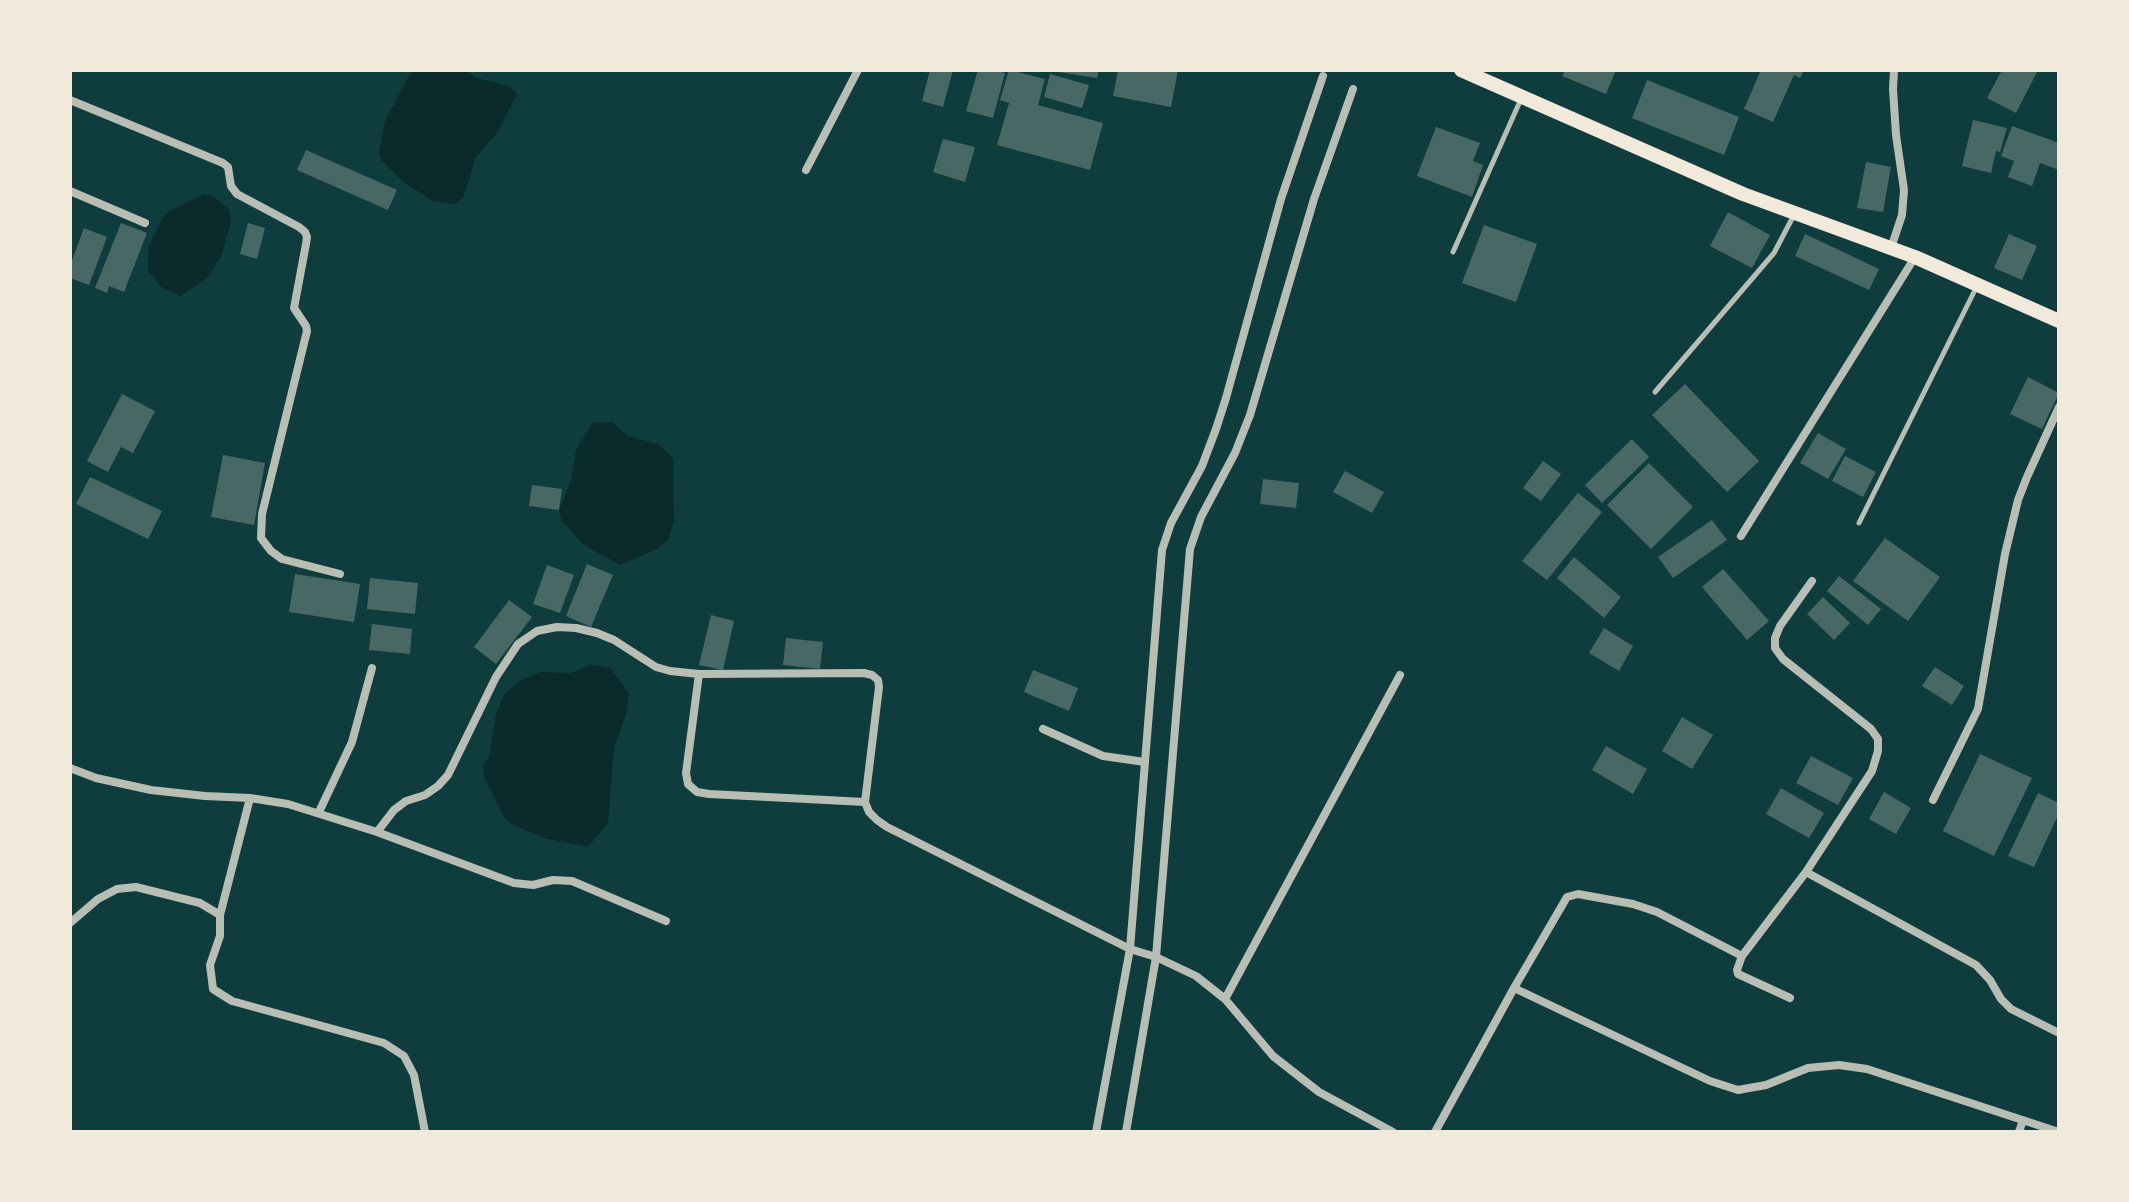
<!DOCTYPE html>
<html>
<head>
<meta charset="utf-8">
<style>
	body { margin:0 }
	#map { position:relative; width:2129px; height:1202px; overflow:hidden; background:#0f3d3e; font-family:"Work Sans",sans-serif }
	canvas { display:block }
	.frame { position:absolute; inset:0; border:72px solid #f1e9da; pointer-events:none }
</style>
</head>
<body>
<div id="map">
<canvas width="2129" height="1202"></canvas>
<div class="frame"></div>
</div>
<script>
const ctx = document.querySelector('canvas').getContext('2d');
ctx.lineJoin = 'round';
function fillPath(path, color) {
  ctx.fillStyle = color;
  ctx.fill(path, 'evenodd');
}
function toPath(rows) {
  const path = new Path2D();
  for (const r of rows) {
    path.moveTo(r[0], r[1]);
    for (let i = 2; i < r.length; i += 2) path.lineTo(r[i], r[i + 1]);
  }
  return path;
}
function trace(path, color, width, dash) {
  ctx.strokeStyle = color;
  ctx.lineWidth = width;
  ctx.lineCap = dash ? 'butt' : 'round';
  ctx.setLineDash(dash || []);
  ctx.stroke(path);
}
fillPath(toPath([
	[412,70,465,70,476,78,509,86,517,94,497,133,476,157,463,198,454,204,433,201,405,183,382,161,379,151,385,121],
	[204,194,214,197,229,210,231,221,221,257,206,279,180,296,161,287,148,270,149,246,162,219,169,211],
	[612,422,628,436,658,444,673,458,674,520,668,540,659,548,620,565,583,544,561,520,559,510,571,480,576,450,592,423],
	[590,665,610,668,629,694,626,715,614,747,608,823,588,847,544,838,511,824,503,816,484,777,483,765,489,757,496,714,504,695,519,681,540,672,571,673]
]), '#0a2a2b');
fillPath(toPath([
	[930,70,953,70,943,107,922,101],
	[978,70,995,70,1005,73,993,118,966,111],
	[1009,70,1045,79,1038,105,1103,123,1090,170,997,145,1009,103,1000,100],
	[1058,70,1099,70,1097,78,1058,72],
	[1118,70,1178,70,1171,107,1113,96],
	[1565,70,1616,70,1606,94,1562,76],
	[1761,70,1804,70,1800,78,1794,75,1773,122,1744,109],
	[2002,70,2032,70,2037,72,2016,113,1987,98],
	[1050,74,1089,85,1082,108,1044,97],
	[1647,80,1739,117,1724,155,1632,118],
	[1973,120,2007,128,2000,152,1996,151,1991,173,1962,166],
	[2012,126,2059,143,2059,170,2040,163,2032,186,2008,177,2014,161,2001,156],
	[1436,127,1480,143,1473,161,1483,165,1472,197,1417,176],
	[943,139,975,147,965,182,933,172],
	[306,150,397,190,388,210,297,170],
	[1866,162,1891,167,1883,212,1857,208],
	[1728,212,1770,235,1752,268,1710,246],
	[121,223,147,233,124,292,109,286,107,293,95,288],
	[248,223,265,228,257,259,240,254],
	[1484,225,1537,244,1516,302,1462,283],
	[84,228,107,237,89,285,70,278,70,266],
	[1805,234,1879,269,1869,290,1795,256],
	[2009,234,2037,246,2022,280,1994,268],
	[2028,377,2059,393,2042,429,2010,414],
	[1685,384,1759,461,1727,492,1652,415],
	[122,394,155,411,133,453,121,447,108,472,87,461],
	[1818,433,1846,449,1828,479,1800,463],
	[1632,439,1649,457,1602,503,1585,485],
	[223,455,265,463,254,525,211,517],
	[1845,456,1876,472,1863,497,1832,481],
	[1543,461,1561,474,1541,501,1523,488],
	[1649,463,1693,507,1651,549,1607,505],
	[1345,471,1384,492,1372,513,1333,492],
	[90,477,162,511,148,539,76,504],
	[1263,479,1299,483,1296,508,1260,504],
	[532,485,562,489,559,510,529,506],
	[1578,493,1602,512,1547,580,1522,561],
	[1712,520,1727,540,1673,578,1658,557],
	[1885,538,1940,577,1908,621,1853,581],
	[1574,557,1621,597,1604,618,1557,578],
	[587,564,613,575,591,627,566,616],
	[547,565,574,575,560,613,533,604],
	[1723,569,1769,621,1747,640,1702,587],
	[295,574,360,584,354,622,289,612],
	[1839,576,1881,609,1868,625,1827,591],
	[370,578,418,583,415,614,367,609],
	[1823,597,1850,623,1834,640,1807,614],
	[509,600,532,617,496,664,474,647],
	[711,615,734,621,723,670,699,665],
	[372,624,412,629,410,654,369,650],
	[1604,628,1633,646,1619,671,1589,653],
	[786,638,823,642,820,669,783,665],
	[1935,667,1964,686,1952,705,1922,686],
	[1033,670,1078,688,1069,711,1024,692],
	[1682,717,1713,735,1692,769,1662,751],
	[1606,746,1647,769,1633,794,1592,770],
	[1980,754,2032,778,1994,856,1943,831],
	[1811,756,1853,778,1838,805,1796,783],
	[1781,788,1824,813,1809,838,1766,814],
	[1884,792,1911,808,1896,834,1869,819],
	[2038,793,2059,803,2059,813,2034,867,2008,856]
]), '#486865');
trace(toPath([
	[1453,252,1521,99],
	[1655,392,1774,253,1795,213],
	[1859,523,1976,288]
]), '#b8beb3', 5);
trace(toPath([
	[70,100,223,163,228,167,231,186,237,194,299,227,305,232,307,237,306,244,294,308,306,326,307,331,262,514,261,538,271,551,282,559,340,574],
	[806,170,858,70],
	[70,191,145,223],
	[1891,248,1902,215,1904,190,1896,135,1893,89,1894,70],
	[1741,536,1915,257],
	[699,674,686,773,688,784,697,792,709,794,865,802],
	[1043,729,1103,756,1145,762],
	[70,768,96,778,151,790,205,796,250,798,288,804,377,832,514,883,533,885,553,880,572,881,666,921],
	[1933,800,1978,709,2005,554,2018,500,2027,477,2059,407],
	[319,812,352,742,372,668],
	[377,832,394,810,406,801,425,795,438,786,448,775,496,677,518,644,537,631,557,627,576,628,597,633,614,640,656,667,670,671,699,674,864,673,872,675,878,680,879,687,865,802,869,812,877,820,887,827,1130,949,1156,957,1196,976,1225,999,1273,1056,1319,1092,1393,1132],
	[1806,872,1976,965,1990,980,2001,999,2011,1009,2059,1033],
	[220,915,250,798],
	[70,923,98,899,117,889,136,887,200,903,220,915,220,936,210,965,213,989,232,1001,384,1043,404,1056,414,1075,425,1132],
	[1742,956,1737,970,1738,974,1790,998],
	[1514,988,1567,897,1578,894,1633,904,1657,912,1742,956,1806,872,1872,771,1878,751,1878,739,1871,729,1783,659,1775,648,1775,638,1780,626,1812,581],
	[1225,999,1400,675],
	[1096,1132,1130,949,1162,550,1171,523,1202,466,1216,429,1226,398,1281,199,1323,76],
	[1126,1132,1156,957,1190,549,1201,517,1235,453,1250,415,1314,199,1353,89],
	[1435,1132,1514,988,1710,1081,1738,1090,1766,1085,1808,1068,1839,1065,1867,1069,2059,1132],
	[2019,1132,2023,1120]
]), '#b8beb3', 8);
trace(toPath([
	[1461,70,1743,194,1915,257,2059,321]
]), '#f1e9da', 14);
</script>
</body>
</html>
